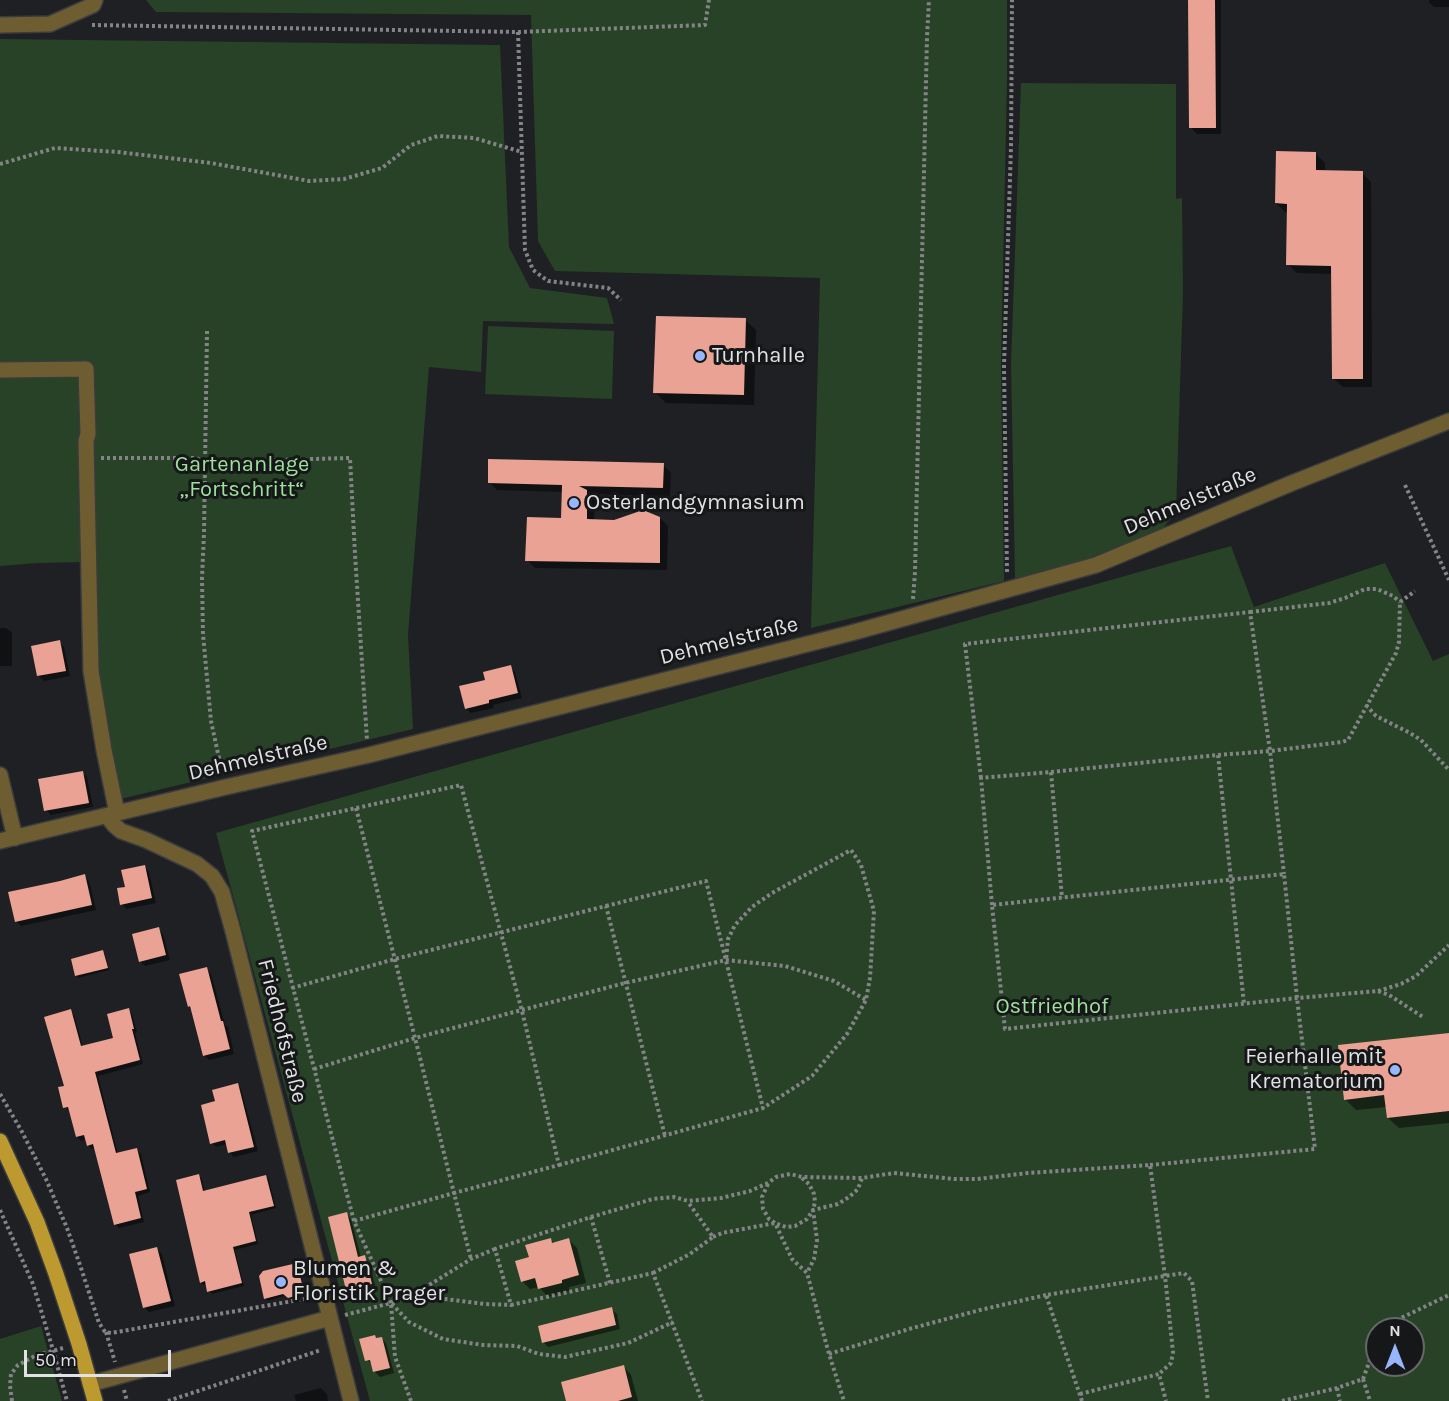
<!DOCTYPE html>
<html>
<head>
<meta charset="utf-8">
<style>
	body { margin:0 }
	#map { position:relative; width:1449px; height:1401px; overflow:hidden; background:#1f2023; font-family:Karla,sans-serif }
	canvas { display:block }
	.north { position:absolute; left:1365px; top:1317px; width:60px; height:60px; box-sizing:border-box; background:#161719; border:2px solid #67686a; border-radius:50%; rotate:0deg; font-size:16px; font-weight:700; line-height:24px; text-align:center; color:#e1e2e4 }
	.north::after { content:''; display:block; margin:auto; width:21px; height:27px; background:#97b6fd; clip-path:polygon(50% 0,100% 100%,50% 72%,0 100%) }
	.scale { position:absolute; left:24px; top:1350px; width:147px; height:27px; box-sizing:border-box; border:3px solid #e1e2e4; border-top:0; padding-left:8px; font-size:18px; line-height:21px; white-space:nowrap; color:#e1e2e4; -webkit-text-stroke:4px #161719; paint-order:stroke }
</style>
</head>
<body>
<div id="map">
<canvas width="1449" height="1401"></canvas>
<div class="north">N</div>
<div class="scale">50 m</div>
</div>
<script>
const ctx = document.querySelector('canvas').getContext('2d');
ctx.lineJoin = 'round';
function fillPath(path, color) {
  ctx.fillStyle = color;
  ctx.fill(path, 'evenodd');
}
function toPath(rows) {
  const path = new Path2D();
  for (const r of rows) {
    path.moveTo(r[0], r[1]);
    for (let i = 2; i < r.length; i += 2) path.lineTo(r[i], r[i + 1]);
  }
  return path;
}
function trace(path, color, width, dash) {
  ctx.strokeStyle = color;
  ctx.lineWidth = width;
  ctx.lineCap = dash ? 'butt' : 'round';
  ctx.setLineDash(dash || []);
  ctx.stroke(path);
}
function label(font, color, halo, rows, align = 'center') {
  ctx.font = font + ' Karla,sans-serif';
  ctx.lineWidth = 6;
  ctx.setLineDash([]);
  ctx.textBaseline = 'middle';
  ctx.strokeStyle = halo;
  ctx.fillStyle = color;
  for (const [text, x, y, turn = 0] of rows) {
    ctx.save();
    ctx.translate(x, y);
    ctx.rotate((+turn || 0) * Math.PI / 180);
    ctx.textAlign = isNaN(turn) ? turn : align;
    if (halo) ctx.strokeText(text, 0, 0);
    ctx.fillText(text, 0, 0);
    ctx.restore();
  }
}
fillPath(toPath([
	[146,0,1007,0,1007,81,1001,365,1004,581,811,628,820,278,555,271,538,241,531,15,156,12],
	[0,39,500,45,509,247,530,288,607,298,614,324,483,321,481,372,429,367,408,635,413,729,108,802,86,562,37,563,0,566],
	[1021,83,1176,84,1176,199,1182,198,1183,293,1176,512,1162,529,1087,559,1015,579,1011,363],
	[488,326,614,331,612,399,485,394],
	[1231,546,1254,607,1385,563,1433,661,1449,654,1449,1401,370,1401,216,833],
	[1377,1329,1413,1329,1413,1365,1377,1365],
	[41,1326,62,1401,0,1401,0,1339]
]), '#274226');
fillPath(toPath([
	[1190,0,1221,0,1221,134,1197,134,1190,127],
	[1429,0,1449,0,1449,7,1434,7,1429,2],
	[1316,154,1325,163,1325,172,1362,173,1371,182,1372,387,1343,387,1333,378,1333,274,1297,273,1288,264,1289,212,1285,212,1276,203],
	[745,320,756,330,754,405,666,403,655,392],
	[663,465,671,473,670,496,589,494,595,499,594,521,614,521,660,518,668,526,667,570,535,568,527,560,563,519,564,492,497,490,489,482],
	[0,628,6,628,12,633,12,666,0,666],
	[59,642,64,647,70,676,44,681,39,676],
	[510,667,515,672,522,698,493,705,494,708,471,713,466,708,487,681],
	[82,772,87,777,93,807,51,815,46,810],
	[145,867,149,872,156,903,126,909,122,904,126,888],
	[84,876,89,881,96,910,21,926,16,921],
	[158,929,163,934,170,960,145,966,140,961],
	[103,952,105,954,109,970,78,978,76,975],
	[206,969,211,974,225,1025,228,1027,234,1054,209,1060,204,1055,192,1009,189,1006],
	[128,1010,132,1014,137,1032,135,1033,143,1064,98,1076,118,1154,137,1150,141,1154,150,1192,138,1196,144,1222,119,1228,115,1224,96,1148,92,1149,88,1145,87,1139,81,1141,77,1137,70,1111,69,1111,65,1107,65,1087,70,1011,74,1015,83,1047,115,1039],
	[1449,1034,1449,1123,1399,1128,1388,1118,1387,1107,1356,1110,1345,1099],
	[237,1085,241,1089,258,1151,234,1157,229,1152,227,1144,216,1147,212,1143,217,1102],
	[199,1176,202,1179,205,1192,266,1176,269,1180,276,1208,251,1215,258,1244,235,1250,244,1286,212,1294,209,1291,207,1284,204,1285,201,1282],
	[346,1214,351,1219,361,1258,364,1257,369,1262,376,1289,353,1295,348,1290,330,1218],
	[550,1240,554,1244,569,1240,577,1248,586,1283,569,1287,569,1291,548,1297,539,1287,530,1289,522,1281,530,1258],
	[157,1249,162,1254,175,1306,149,1312,144,1307],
	[297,1265,299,1267,304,1291,301,1296,291,1299,287,1295,268,1301,266,1299,261,1277],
	[611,1309,617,1314,620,1329,548,1347,543,1342],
	[381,1338,386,1343,394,1373,380,1377,375,1372,373,1365,367,1360,377,1339],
	[624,1367,631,1375,638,1401,567,1401],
	[321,1388,327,1394,328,1401,296,1401,294,1395]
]), '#0007');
fillPath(toPath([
	[1188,0,1215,0,1216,128,1189,128],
	[1276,151,1316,152,1316,170,1363,171,1363,379,1332,379,1331,266,1286,265,1287,204,1275,203],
	[656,316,746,318,744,395,653,393],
	[488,459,664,463,663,488,579,486,587,490,587,519,614,520,643,510,660,517,660,563,525,561,527,517,561,518,562,485,488,483],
	[60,640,66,671,37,676,31,646],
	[511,665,518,693,489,700,489,703,465,709,459,686,485,680,483,672],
	[83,771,89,803,44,811,38,779],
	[145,865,152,898,120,905,117,888,125,887,121,870],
	[85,874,92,905,15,922,8,892,60,881],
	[159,927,166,955,139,962,132,934],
	[103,950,108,968,75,976,71,959],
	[207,967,221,1021,223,1021,230,1049,203,1056,190,1006,188,1007,179,974],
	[129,1008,134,1029,132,1029,140,1060,95,1072,116,1153,137,1148,147,1189,135,1192,141,1218,114,1225,93,1144,87,1146,84,1135,76,1137,68,1107,63,1108,58,1087,64,1086,44,1017,71,1009,81,1046,113,1038,107,1014],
	[1449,1033,1449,1111,1387,1118,1384,1095,1344,1100,1338,1045],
	[238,1083,254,1147,228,1153,225,1140,210,1144,201,1105,215,1101,212,1090],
	[199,1174,203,1191,266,1175,274,1206,249,1212,256,1241,233,1247,242,1283,207,1292,205,1281,200,1283,176,1180],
	[347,1212,358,1257,365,1255,372,1284,346,1290,328,1217],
	[551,1238,552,1243,569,1238,579,1275,562,1280,562,1283,538,1289,535,1278,521,1282,515,1261,529,1257,525,1245],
	[157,1247,171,1301,143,1308,129,1254],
	[297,1263,303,1288,299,1295,288,1298,283,1294,264,1299,259,1276,263,1271],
	[612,1307,616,1325,542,1343,538,1326],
	[375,1335,376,1338,382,1337,390,1368,373,1372,370,1360,365,1361,359,1339],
	[624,1365,632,1397,618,1401,566,1401,561,1382]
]), '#e9a293');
const minor = toPath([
	[0,25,50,24,93,5,95,0],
	[0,370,86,369,88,434,86,441,91,671,104,750,117,813],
	[0,775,15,838],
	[107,816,114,825,121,831,146,840,197,864,212,876,222,892,233,931,351,1401],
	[0,841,226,787,369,755,851,633,1096,565,1292,483,1449,421],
	[90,1384,330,1318]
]);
const major = toPath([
	[0,1141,37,1222,56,1274,79,1344,95,1401]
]);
trace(minor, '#3a3b3e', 18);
trace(major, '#3a3b3e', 18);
trace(toPath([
	[92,25,518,32,705,25,709,0],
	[518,32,525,250,533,270,548,281,608,288,621,300],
	[0,164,55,148,118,152,211,163,309,181,344,179,382,168,411,145,438,136,474,138,522,152],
	[207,331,204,533,202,578,203,634,211,721,222,772],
	[101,458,196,458,205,462,350,458,355,554,367,740],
	[1405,485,1449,580],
	[1007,572,1004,366,1011,147,1012,0],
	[913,599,915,572,927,37,929,0],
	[1250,612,1329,603,1345,598,1365,589,1377,589,1393,596,1400,602],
	[1366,705,1376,716,1410,733,1421,740,1449,770],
	[1218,755,1270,751,1342,742,1348,740,1396,653,1399,642,1400,602,1415,591],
	[1051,772,1218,755,1244,1004],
	[981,778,965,644,1250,612,1270,751,1284,874],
	[356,808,415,1038,625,983,726,960,785,966,834,981,866,1000],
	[992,905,981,778,1051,772,1062,898],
	[606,906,706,881,763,1108],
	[292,988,395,959,606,906,665,1136],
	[1378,991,1401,984,1416,976,1449,945],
	[314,1069,415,1038,454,1193,354,1221],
	[0,1094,21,1130,46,1179,67,1228,80,1265,99,1323,105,1332,111,1333,310,1298],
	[559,1165,763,1108,812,1076,847,1034,866,1000,870,978,874,911,861,865,851,850,772,893,752,907,735,925,728,939,726,960],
	[1150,1165,1315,1149,1297,998,1284,874,992,905,1005,1029,1297,998,1378,991,1389,995,1423,1017],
	[802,1178,809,1184,814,1194,815,1202,813,1210,817,1240,814,1259,807,1273],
	[768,1184,762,1197,763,1209,769,1219,775,1223,792,1259,807,1273,829,1354,844,1401],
	[0,1210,33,1284,53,1350,67,1401],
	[591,1217,653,1199,674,1197,688,1201,721,1198,750,1191,768,1183,776,1177,790,1174,802,1177,862,1178,894,1173,954,1179,977,1179,1028,1173,1150,1165,1165,1276,1173,1352,1171,1363,1159,1374],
	[713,1237,722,1233,775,1223,786,1227,795,1226,807,1219,813,1210,838,1204,849,1197,858,1189,862,1178],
	[495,1249,471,1259,413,1295,485,1304,511,1305],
	[653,1273,690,1254,713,1237,688,1202],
	[610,1283,591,1217,495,1249,511,1305,653,1273,702,1401],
	[391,1303,354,1221,252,831,461,785,522,1011,559,1165,454,1193,471,1259],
	[345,1315,391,1303,413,1295],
	[1388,1329,1399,1319,1449,1295],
	[106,1332,115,1362],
	[829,1354,909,1329,980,1310,1046,1295],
	[1363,1379,1377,1341],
	[1337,1388,1340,1401],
	[124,1390,127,1401],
	[1080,1394,1159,1374,1166,1401],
	[12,1401,10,1386,11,1374,18,1365,35,1356,63,1348],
	[168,1401,321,1350],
	[411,1401,395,1357,391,1303,409,1322,443,1339,483,1345,517,1346,539,1354,565,1357,628,1343,673,1322],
	[1082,1401,1046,1295,1184,1273,1192,1281,1208,1401],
	[1282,1401,1337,1388,1363,1379,1370,1401]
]), '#838486', 4, [3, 3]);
trace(minor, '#6e5d30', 15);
trace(major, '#bd9a30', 15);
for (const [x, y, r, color] of [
	[700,356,6,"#97b6fd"],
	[574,503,6,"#97b6fd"],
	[1395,1070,6,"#97b6fd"],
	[281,1282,6,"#97b6fd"]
]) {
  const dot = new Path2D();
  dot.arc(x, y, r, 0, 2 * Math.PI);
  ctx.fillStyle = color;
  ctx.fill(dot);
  trace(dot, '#161719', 2);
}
label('22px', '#e1e2e4', '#161719', [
	["Turnhalle",712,356],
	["Osterlandgymnasium",586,503],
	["Feierhalle mit",1383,1057,"right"],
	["Krematorium",1383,1082,"right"],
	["Blumen &",293,1269],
	["Floristik Prager",293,1294]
], 'left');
label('22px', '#9de19a', '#161719', [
	["Gartenanlage",242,465],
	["„Fortschritt“",242,490],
	["Ostfriedhof",1052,1007]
]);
label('22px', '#e1e2e4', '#161719', [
	["Dehmelstraße",1190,501,-23],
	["Dehmelstraße",729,641,-14],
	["Dehmelstraße",258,758,-13],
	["Friedhofstraße",282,1031,76]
]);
</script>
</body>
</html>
